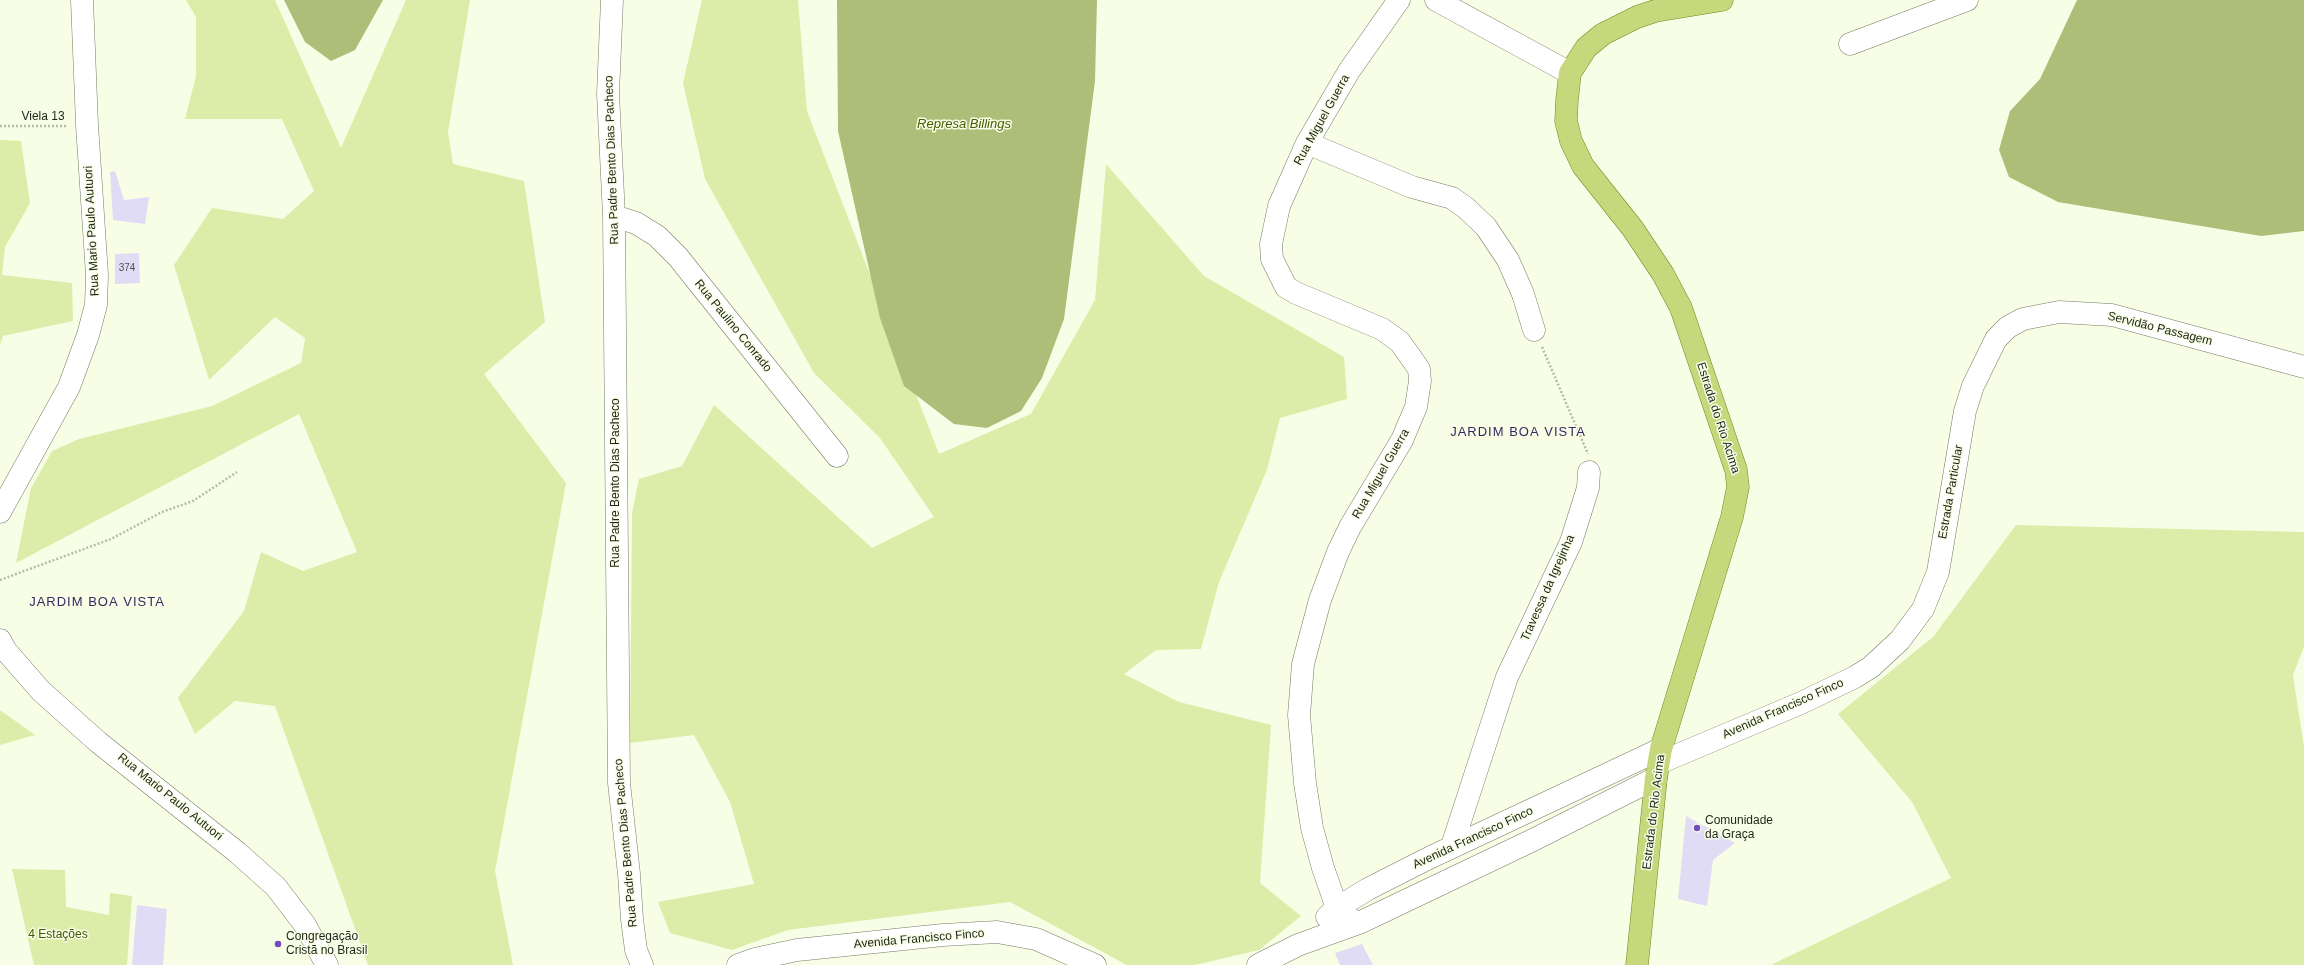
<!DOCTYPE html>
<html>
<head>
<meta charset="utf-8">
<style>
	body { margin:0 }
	canvas { display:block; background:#f7fee5 }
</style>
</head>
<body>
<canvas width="2304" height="965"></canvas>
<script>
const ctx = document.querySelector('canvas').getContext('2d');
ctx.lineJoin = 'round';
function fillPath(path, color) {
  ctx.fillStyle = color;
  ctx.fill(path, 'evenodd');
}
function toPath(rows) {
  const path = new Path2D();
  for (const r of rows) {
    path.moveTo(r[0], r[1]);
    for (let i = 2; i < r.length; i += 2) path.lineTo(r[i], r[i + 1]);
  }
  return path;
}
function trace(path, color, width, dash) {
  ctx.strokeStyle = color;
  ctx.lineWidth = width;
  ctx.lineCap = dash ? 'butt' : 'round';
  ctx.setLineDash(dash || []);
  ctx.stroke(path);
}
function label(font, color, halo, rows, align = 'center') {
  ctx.font = font + ' Arial,sans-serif';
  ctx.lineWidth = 3;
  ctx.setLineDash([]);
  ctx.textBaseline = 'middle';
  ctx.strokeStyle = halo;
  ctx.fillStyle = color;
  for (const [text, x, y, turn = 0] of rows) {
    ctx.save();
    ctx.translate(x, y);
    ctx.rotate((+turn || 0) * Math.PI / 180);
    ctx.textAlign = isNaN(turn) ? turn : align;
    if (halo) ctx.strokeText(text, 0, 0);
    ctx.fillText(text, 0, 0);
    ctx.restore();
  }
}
fillPath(toPath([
	[186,0,275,0,341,148,406,0,470,0,448,132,453,164,524,181,545,322,484,374,566,483,495,871,513,965,368,965,275,706,235,701,195,734,178,698,244,611,261,552,303,571,357,552,299,414,16,563,31,488,52,451,79,439,212,406,301,363,305,338,275,317,209,380,174,265,212,208,283,219,314,191,282,119,185,119,196,76,196,17],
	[702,0,798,0,807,111,939,454,1031,414,1095,300,1106,164,1204,276,1344,357,1347,399,1280,418,1267,470,1219,582,1201,649,1156,650,1124,674,1179,702,1271,725,1260,883,1301,916,1259,950,1195,965,1127,965,1010,902,788,930,732,950,670,933,658,902,754,884,730,802,694,735,630,743,632,513,639,479,682,466,714,405,872,548,934,517,880,438,814,373,705,179,683,83],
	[0,140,21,141,30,203,5,247,2,275,72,283,73,321,3,336,0,345],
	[2016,525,2304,532,2304,647,2293,675,2304,747,2304,965,1771,965,1951,878,1912,802,1838,714,1933,637],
	[0,710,35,735,0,745],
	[12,869,65,870,66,907,109,915,110,893,132,896,127,965,34,965]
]), '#dbeda9');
fillPath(toPath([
	[284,0,383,0,355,50,331,61,305,42],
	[837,0,1097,0,1095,81,1064,319,1042,378,1021,411,987,428,954,424,904,386,880,318,838,131],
	[2077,0,2304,0,2304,231,2261,236,2058,202,2009,177,1999,150,2010,111,2040,79]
]), '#acbe77');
fillPath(toPath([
	[115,171,124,200,149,197,145,224,113,220,110,172],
	[139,253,140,283,115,284,115,254],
	[1686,816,1735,843,1713,860,1707,906,1678,899],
	[137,905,167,909,163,965,132,965],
	[1362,944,1373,965,1340,965,1335,953]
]), '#e1dcf5');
const minor = toPath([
	[612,0,608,94,614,216,619,783,629,874,632,919,636,950,642,965],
	[1436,0,1570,73],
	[1850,44,1967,0],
	[1307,143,1412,187,1452,198,1466,208,1486,227,1508,260,1523,294,1534,330],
	[614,216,636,223,657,236,678,257,837,456],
	[0,512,69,387,88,335,96,305,97,275,87,125,82,0],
	[0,640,6,651,41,691,98,742,238,853,276,887,305,925,327,965],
	[1659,763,1801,703,1855,677,1871,667,1900,640,1923,609,1938,572,1965,411,1973,386,1996,339,2008,327,2023,319,2059,312,2112,315,2304,367],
	[1452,846,1507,677,1571,542,1588,488,1589,472],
	[1327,917,1337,908,1368,889,1429,858,1661,749],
	[1359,923,1350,919,1337,908,1323,868,1312,828,1305,783,1299,715,1303,664,1320,600,1338,552,1350,527,1402,440,1416,407,1420,381,1419,369,1400,342,1382,329,1296,293,1286,287,1272,259,1271,244,1279,206,1307,143,1349,71,1399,0],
	[738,965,755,959,797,950,943,935,997,932,1036,939,1095,965],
	[1258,965,1298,945,1359,923,1531,841,1656,778]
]);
const major = toPath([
	[1637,965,1656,778,1661,749,1732,517,1738,487,1736,470,1681,308,1663,274,1633,229,1583,166,1571,141,1566,121,1567,100,1570,73,1586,48,1603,34,1637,17,1655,11,1722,0]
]);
trace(minor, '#747b64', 23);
trace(major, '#748721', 23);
trace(toPath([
	[0,126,67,126],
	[1542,347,1588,454],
	[0,580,111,539,162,512,193,501,237,472]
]), '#b6bca8', 2.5, [2, 2]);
trace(minor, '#fff', 22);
trace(major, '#c7d77c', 22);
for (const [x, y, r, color] of [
	[1697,828,4,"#724cc5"],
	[278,944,4,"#724cc5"]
]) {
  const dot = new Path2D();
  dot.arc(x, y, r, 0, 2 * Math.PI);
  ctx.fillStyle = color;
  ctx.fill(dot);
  trace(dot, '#f7fee5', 1.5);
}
label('10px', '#505050', null, [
	["374",127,268]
]);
label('12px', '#1f2219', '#f7fee5', [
	["Viela 13",43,117],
	["Rua Miguel Guerra",1322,120,-61],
	["Rua Padre Bento Dias Pacheco",612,160,-92],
	["Rua Mario Paulo Autuori",92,231,-93],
	["Rua Paulino Conrado",733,326,51],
	["Servidão Passagem",2160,329,14],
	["Estrada do Rio Acima",1718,418,72],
	["Rua Miguel Guerra",1381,474,-60],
	["Rua Padre Bento Dias Pacheco",616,483,-90],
	["Estrada Particular",1951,492,-80],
	["Travessa da Igrejinha",1548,588,-66],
	["Avenida Francisco Finco",1783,709,-24],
	["Rua Mario Paulo Autuori",170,797,39],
	["Estrada do Rio Acima",1654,812,-83],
	["Avenida Francisco Finco",1473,838,-25],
	["Rua Padre Bento Dias Pacheco",626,843,-95],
	["Avenida Francisco Finco",919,939,-5]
]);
label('12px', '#1f2219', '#f7fee5', [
	["Comunidade",1705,821],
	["da Graça",1705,835],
	["Congregação",286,937],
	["Cristã no Brasil",286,951]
], 'left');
label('12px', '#495701', '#f7fee5', [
	["4 Estações",58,935]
]);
label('italic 13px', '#4b5a05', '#f7fee5', [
	["Represa Billings",964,124]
]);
ctx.letterSpacing = '1px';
label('13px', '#382762', '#f7fee5', [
	["JARDIM BOA VISTA",1518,432],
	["JARDIM BOA VISTA",97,602]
]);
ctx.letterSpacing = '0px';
</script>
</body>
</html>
